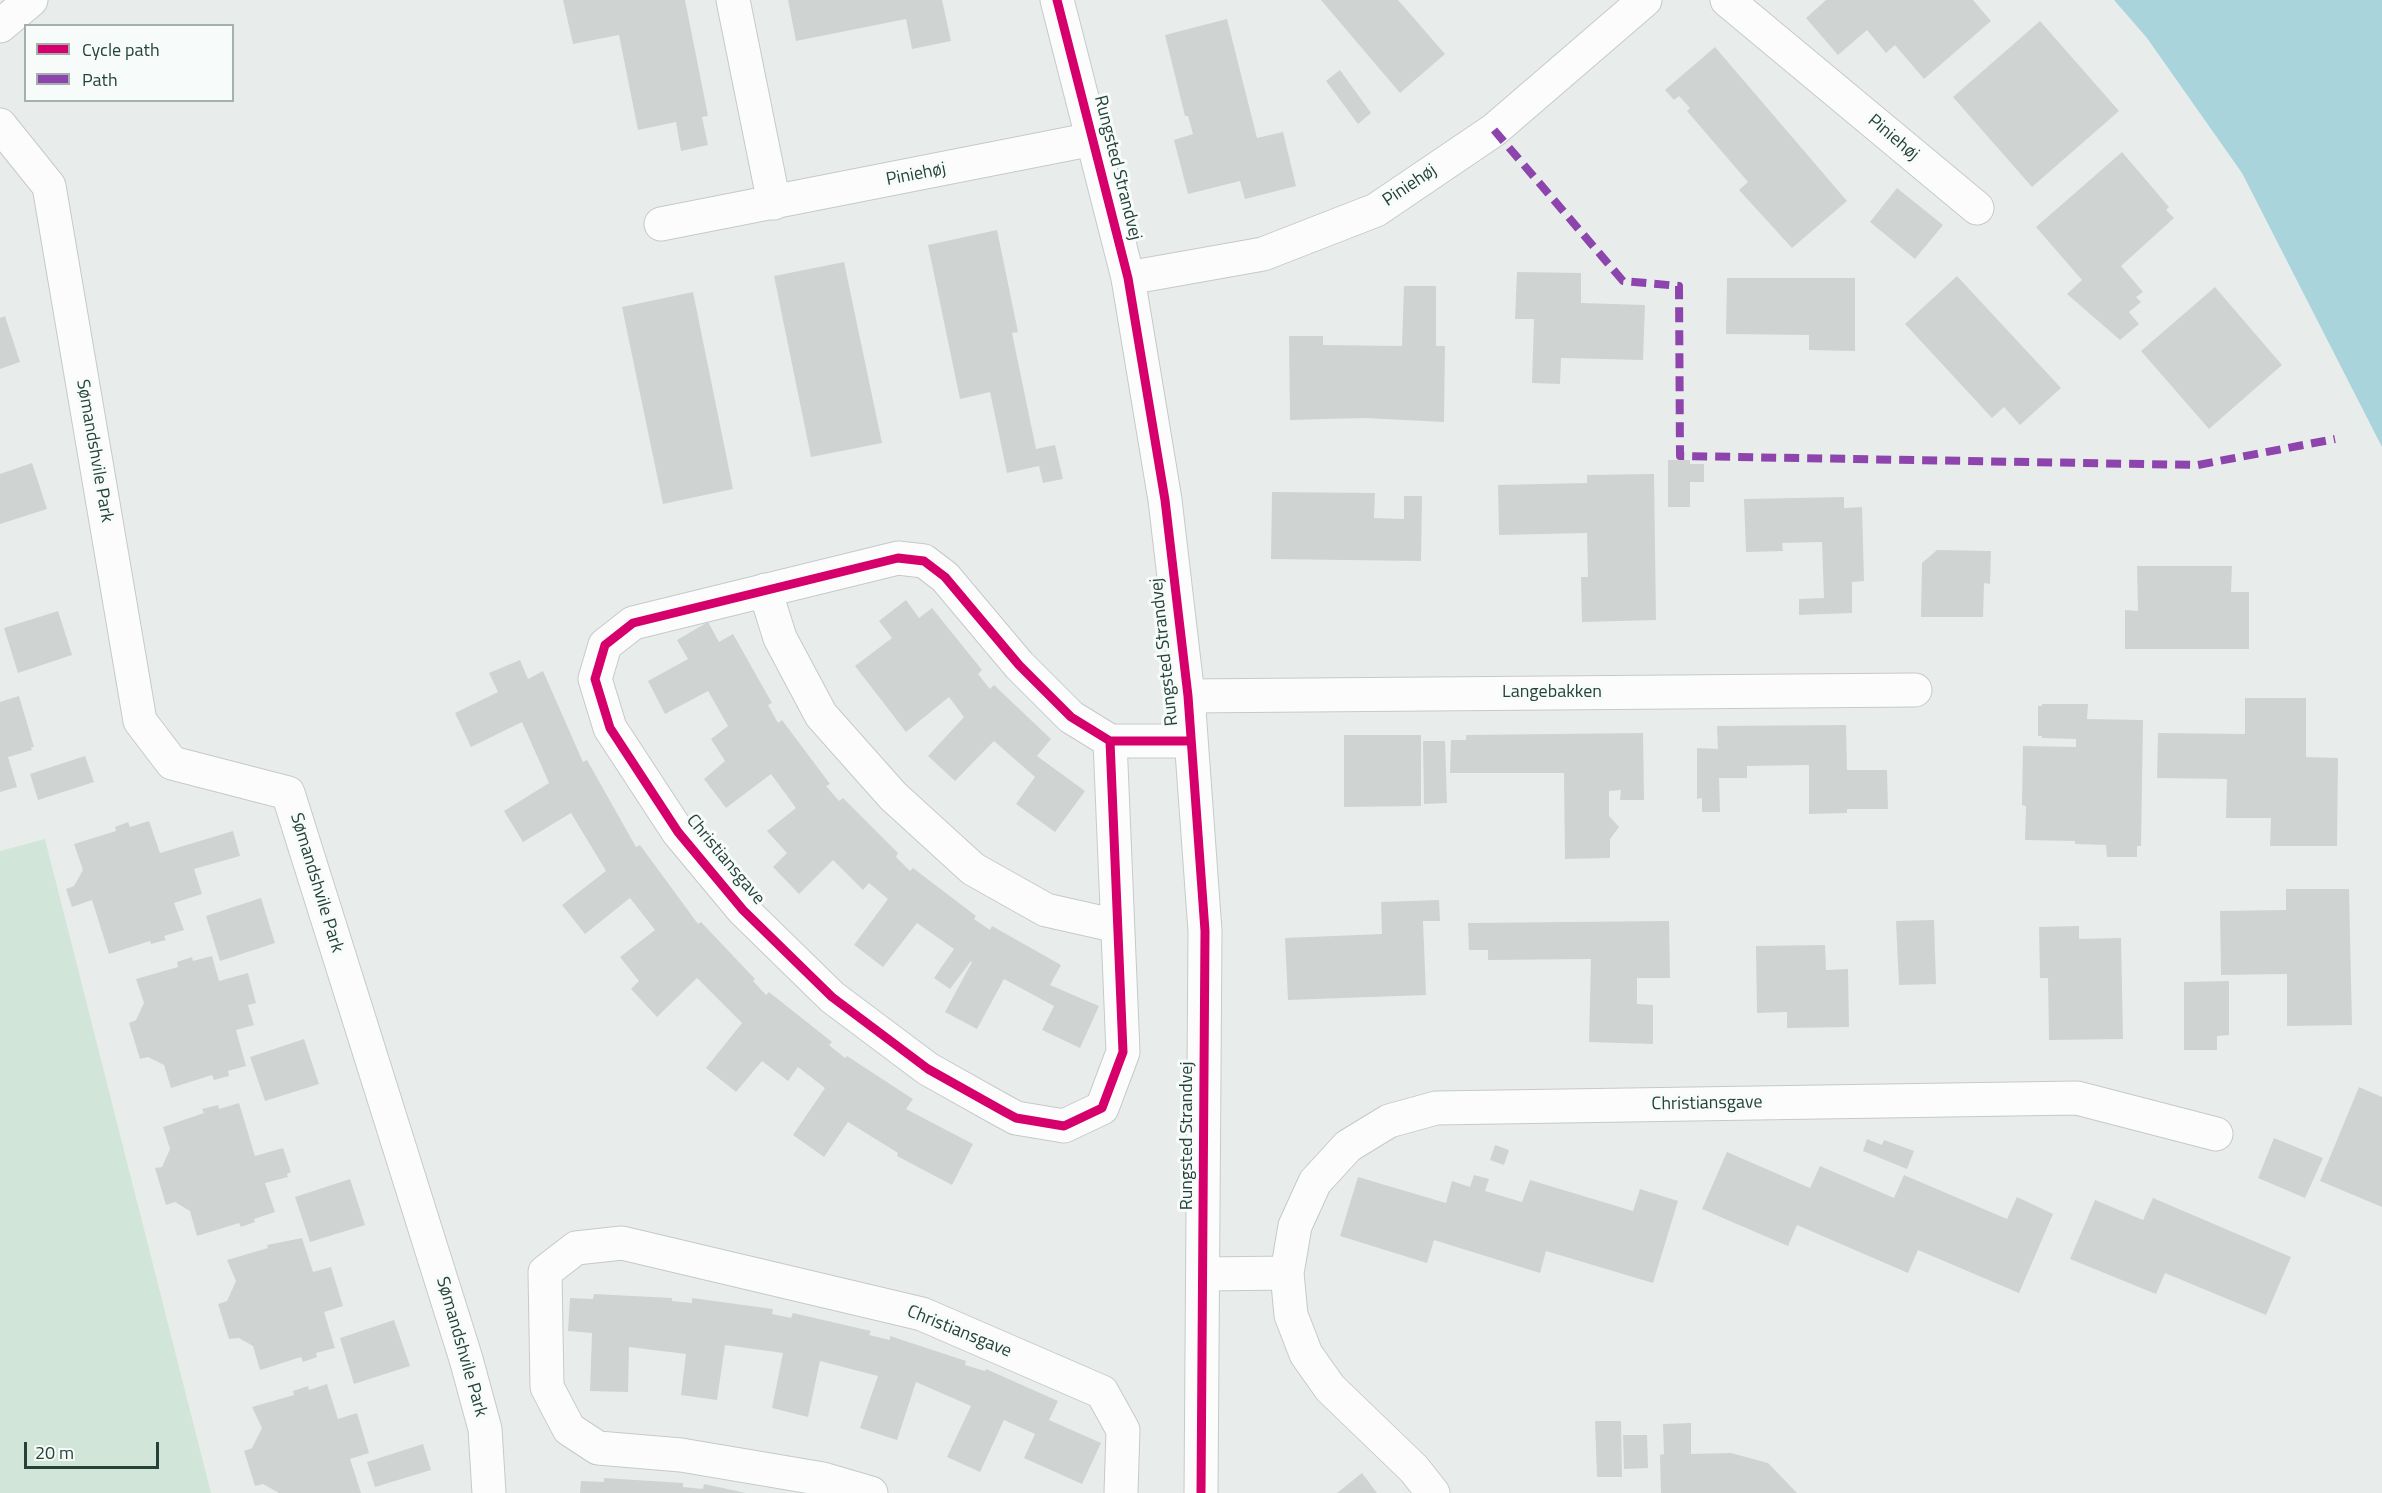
<!DOCTYPE html>
<html>
<head>
<meta charset="utf-8">
<style>
	body { margin:0 }
	#map { position:relative; width:2382px; height:1493px; overflow:hidden; background:#e8edeb; font-family:"Titillium Web",sans-serif }
	canvas { display:block }
	.legend { position:absolute; left:24px; top:24px; width:210px; height:78px; box-sizing:border-box; background:#f7fbf9; border:2px solid #a3b1ad; margin:0; padding:8px 10px; list-style:none; font-size:18px; color:#24423a }
	.legend li { display:flex; align-items:center; gap:12px; height:30px }
	.legend b { width:30px; border:2px solid #a3b1ad }
	.scale { position:absolute; left:24px; top:1442px; width:135px; height:27px; box-sizing:border-box; border:3px solid #24423a; border-top:0; padding-left:8px; font-size:18px; line-height:21px; white-space:nowrap; color:#24423a; -webkit-text-stroke:4px #f7fbf9; paint-order:stroke }
</style>
</head>
<body>
<div id="map">
<canvas width="2382" height="1493"></canvas>
<ul class="legend">
<li><b style="height:8px;background:#d6006c"></b>Cycle path</li>
<li><b style="height:8px;background:#8e44ad"></b>Path</li>
</ul>
<div class="scale">20 m</div>
</div>
<script>
const ctx = document.querySelector('canvas').getContext('2d');
ctx.lineJoin = 'round';
function fillPath(path, color) {
  ctx.fillStyle = color;
  ctx.fill(path, 'evenodd');
}
function toPath(rows) {
  const path = new Path2D();
  for (const r of rows) {
    path.moveTo(r[0], r[1]);
    for (let i = 2; i < r.length; i += 2) path.lineTo(r[i], r[i + 1]);
  }
  return path;
}
function trace(path, color, width, dash) {
  ctx.strokeStyle = color;
  ctx.lineWidth = width;
  ctx.lineCap = dash ? 'butt' : 'round';
  ctx.setLineDash(dash || []);
  ctx.stroke(path);
}
function label(font, color, halo, rows, align = 'center') {
  ctx.font = font + ' "Titillium Web",sans-serif';
  ctx.lineWidth = 6;
  ctx.setLineDash([]);
  ctx.textBaseline = 'middle';
  ctx.strokeStyle = halo;
  ctx.fillStyle = color;
  for (const [text, x, y, turn = 0] of rows) {
    ctx.save();
    ctx.translate(x, y);
    ctx.rotate((+turn || 0) * Math.PI / 180);
    ctx.textAlign = isNaN(turn) ? turn : align;
    if (halo) ctx.strokeText(text, 0, 0);
    ctx.fillText(text, 0, 0);
    ctx.restore();
  }
}
fillPath(toPath([
	[45,839,211,1493,0,1493,0,851]
]), '#d1e6d8');
fillPath(toPath([
	[2114,0,2382,0,2382,447,2242,173,2147,38]
]), '#a9d4db');
fillPath(toPath([
	[563,0,685,0,708,116,702,117,708,145,681,151,676,122,638,130,619,35,573,44],
	[788,0,942,0,951,41,912,49,906,19,796,41],
	[1321,0,1398,0,1445,54,1400,93],
	[1826,0,1973,0,1991,21,1924,79,1895,45,1886,53,1867,30,1838,55,1806,18],
	[1227,19,1257,138,1283,132,1296,186,1245,199,1240,181,1188,194,1174,140,1193,134,1188,116,1185,116,1165,35],
	[2040,21,2119,111,2032,187,1953,97],
	[1715,47,1847,201,1792,248,1739,190,1748,182,1687,111,1690,108,1679,96,1674,100,1665,90],
	[1340,70,1371,113,1358,124,1326,81],
	[2122,152,2169,207,2166,210,2174,218,2121,266,2143,292,2136,297,2141,302,2129,312,2139,324,2120,340,2067,294,2082,280,2036,227],
	[1897,188,1943,225,1915,259,1870,222],
	[997,230,1018,332,1012,333,1036,449,1055,445,1063,479,1043,483,1039,466,1007,473,990,392,960,399,928,245],
	[844,262,882,443,811,457,774,276],
	[1517,272,1581,273,1581,303,1645,305,1643,360,1561,358,1560,384,1532,383,1534,319,1515,319],
	[1957,276,2061,388,2020,425,2004,407,1992,418,1905,324],
	[1727,278,1855,278,1855,351,1809,350,1809,335,1726,334],
	[1404,286,1436,286,1436,346,1445,346,1444,422,1365,418,1290,420,1289,336,1323,336,1323,345,1402,346],
	[2215,287,2282,365,2209,429,2141,351],
	[693,292,733,489,663,504,622,307],
	[5,316,20,362,0,369,0,318],
	[1668,460,1690,460,1690,464,1704,464,1704,482,1690,482,1690,507,1668,507],
	[32,463,47,509,0,524,0,474],
	[1654,474,1656,620,1582,622,1581,577,1588,577,1587,533,1499,535,1498,485,1587,483,1587,475],
	[1272,492,1375,493,1374,518,1404,519,1404,496,1422,496,1421,561,1271,559],
	[1844,497,1844,508,1862,507,1864,581,1852,582,1852,613,1799,615,1799,599,1824,598,1822,542,1782,543,1783,551,1746,552,1744,499],
	[1937,550,1991,551,1990,584,1984,583,1983,617,1921,617,1922,563],
	[2137,566,2232,566,2231,592,2249,592,2249,649,2125,649,2125,610,2138,611],
	[906,600,919,618,932,608,982,670,978,674,990,689,994,685,1051,739,1037,756,1085,791,1055,832,1016,804,1035,777,994,741,955,781,928,756,964,717,949,697,906,732,855,666,892,638,879,621],
	[58,611,72,655,18,673,4,628],
	[708,622,719,642,733,634,772,703,768,705,778,723,782,720,830,784,826,786,839,801,843,798,898,853,896,857,910,871,913,868,976,916,974,919,990,930,992,926,1061,965,1050,985,1099,1006,1080,1048,1042,1030,1054,1006,1004,979,977,1029,945,1012,972,962,971,961,950,989,934,978,954,949,917,923,883,967,854,945,888,899,869,883,863,890,833,860,799,894,773,867,787,853,767,831,796,808,771,774,726,808,704,779,725,761,711,739,728,726,708,691,665,714,648,681,688,659,677,640],
	[520,660,528,679,543,671,583,762,587,760,636,847,640,845,698,924,701,922,755,979,753,981,766,995,769,992,832,1042,829,1045,845,1058,847,1056,913,1099,906,1109,973,1144,952,1185,897,1156,898,1153,848,1122,824,1157,793,1135,825,1088,798,1067,788,1081,762,1061,736,1092,706,1068,742,1023,697,978,657,1017,631,989,639,981,620,957,655,930,630,898,585,934,562,905,606,871,571,813,523,842,504,811,549,783,522,722,471,747,455,713,498,692,489,673],
	[19,696,34,747,31,747,32,750,8,757,17,787,0,792,0,702],
	[2245,698,2306,698,2306,757,2338,758,2337,846,2270,846,2271,818,2226,818,2227,779,2157,778,2158,733,2245,734],
	[2042,704,2088,704,2087,719,2143,720,2141,846,2137,846,2137,857,2107,857,2106,845,2075,844,2075,841,2025,840,2026,806,2022,805,2023,746,2076,747,2076,739,2042,738,2042,736,2038,736,2038,706,2042,706],
	[1846,725,1847,770,1887,770,1888,809,1847,809,1847,813,1809,814,1809,765,1747,766,1747,778,1719,778,1720,812,1702,812,1702,798,1697,799,1697,748,1718,749,1717,726],
	[1643,733,1644,800,1620,800,1621,790,1609,791,1609,816,1619,827,1610,839,1610,858,1565,859,1564,773,1450,773,1451,740,1466,740,1466,735],
	[1344,735,1421,735,1421,806,1344,807],
	[1423,741,1445,741,1447,803,1424,804],
	[85,756,94,782,38,800,30,774],
	[149,821,160,853,233,831,240,856,194,869,202,894,174,903,184,930,164,936,166,940,151,944,150,941,109,954,92,900,72,907,66,889,74,886,83,870,74,844,116,831,115,827,128,822,130,827],
	[2286,889,2349,889,2352,1025,2287,1026,2287,974,2221,975,2220,911,2286,910],
	[261,898,275,943,220,961,206,916],
	[1439,900,1440,921,1423,921,1426,995,1288,1000,1285,938,1382,934,1381,902],
	[1934,920,1936,984,1899,985,1896,921],
	[1669,921,1670,978,1637,978,1637,1004,1653,1005,1653,1044,1589,1042,1591,959,1488,960,1488,950,1469,950,1468,923],
	[2079,926,2079,939,2121,938,2123,1039,2049,1040,2048,978,2040,978,2039,927],
	[1825,945,1826,970,1848,969,1849,1027,1787,1028,1787,1012,1757,1013,1756,946],
	[212,956,219,981,248,973,256,1003,248,1005,254,1025,236,1030,246,1066,228,1071,229,1076,214,1080,212,1075,171,1088,164,1065,148,1057,140,1059,129,1023,136,1020,144,1003,136,979,178,967,177,962,192,957,193,961],
	[2229,981,2229,1035,2217,1036,2217,1050,2184,1050,2184,982],
	[304,1039,319,1084,265,1101,250,1057],
	[2359,1087,2382,1097,2382,1207,2320,1181],
	[239,1103,255,1156,283,1148,291,1172,287,1174,288,1177,265,1183,275,1212,254,1219,255,1222,241,1227,239,1223,197,1236,190,1211,175,1202,166,1205,155,1168,162,1167,170,1149,163,1127,204,1113,202,1109,218,1105,219,1109],
	[2274,1138,2323,1158,2305,1198,2258,1178],
	[1867,1139,1882,1145,1884,1140,1914,1151,1907,1169,1863,1151],
	[1495,1145,1509,1150,1504,1165,1490,1160],
	[1727,1152,1810,1188,1820,1166,1894,1198,1904,1175,2007,1219,2017,1197,2053,1214,2019,1293,1918,1250,1908,1273,1797,1225,1788,1246,1702,1209],
	[1474,1175,1489,1179,1485,1191,1522,1202,1530,1180,1633,1211,1640,1189,1678,1201,1653,1283,1546,1251,1540,1273,1434,1240,1427,1263,1340,1236,1358,1177,1446,1203,1452,1181,1470,1187],
	[350,1179,365,1225,310,1242,295,1197],
	[2153,1198,2291,1257,2266,1315,2165,1273,2156,1294,2070,1259,2095,1200,2143,1220],
	[302,1238,313,1272,331,1267,343,1306,324,1312,335,1348,316,1353,317,1357,303,1362,301,1357,260,1370,253,1346,239,1338,229,1339,218,1304,227,1301,236,1281,227,1260,268,1248,267,1245],
	[594,1294,672,1298,672,1301,692,1303,692,1298,773,1309,772,1314,791,1318,793,1313,871,1331,869,1335,890,1340,890,1336,966,1361,965,1365,985,1371,986,1369,1058,1401,1049,1420,1101,1443,1082,1484,1024,1458,1035,1434,1004,1420,980,1472,947,1457,971,1406,916,1382,897,1440,860,1428,878,1376,820,1361,808,1417,772,1408,783,1353,725,1345,717,1400,681,1395,686,1354,629,1347,628,1392,590,1391,592,1333,568,1331,570,1298,593,1299],
	[394,1320,410,1366,354,1384,340,1338],
	[327,1384,338,1419,357,1413,369,1453,350,1459,361,1493,279,1493,263,1484,255,1486,244,1451,252,1448,262,1428,252,1407,294,1395,293,1391,308,1386,309,1390],
	[1595,1421,1621,1421,1622,1477,1597,1477],
	[1691,1423,1691,1454,1731,1453,1768,1463,1797,1493,1661,1493,1660,1455,1664,1454,1663,1424],
	[1623,1435,1647,1435,1648,1468,1624,1469],
	[423,1444,431,1470,375,1487,367,1462],
	[1362,1473,1377,1493,1337,1493],
	[604,1478,683,1483,683,1487,703,1489,704,1484,746,1493,580,1493,581,1481,604,1482]
]), '#cfd4d2');
const minor = toPath([
	[733,0,774,203],
	[1727,0,1977,208],
	[0,26,31,0],
	[0,125,49,186,140,721,172,763,288,793,466,1359,485,1429,489,1493],
	[661,224,1093,139],
	[1128,278,1263,254,1376,210,1494,130,1645,0],
	[765,590,780,638,821,715,893,796,973,869,1046,910,1117,926],
	[1188,696,1915,690],
	[1110,741,1123,1052,1102,1108,1064,1126,1016,1118,1003,1111,928,1069,832,997,743,910,678,832,610,728,595,679,605,645,633,623,898,558,924,561,945,577,1019,665,1071,717,1110,741,1190,741],
	[1204,1274,1287,1273],
	[871,1493,823,1479,681,1455,598,1448,569,1429,547,1387,545,1272,576,1248,622,1243,922,1314,1102,1392,1123,1430,1121,1493],
	[1433,1493,1414,1469,1330,1388,1306,1354,1291,1315,1287,1273,1295,1226,1315,1182,1348,1146,1389,1121,1436,1108,2077,1098,2216,1134]
]);
const secondary = toPath([
	[1057,0,1128,278,1165,500,1188,696,1205,931,1201,1493]
]);
trace(minor, '#c5cac8', 35);
trace(secondary, '#c3cbc8', 35);
trace(minor, '#fcfcfc', 33);
trace(secondary, '#fcfcfc', 33);
trace(toPath([
	[1494,130,1623,281,1679,286,1680,456,2198,465,2335,439]
]), '#8e44ad', 8, [15, 8]);
trace(toPath([
	[1057,0,1128,278,1165,500,1188,696,1205,931,1201,1493],
	[1110,741,1123,1052,1102,1108,1064,1126,1016,1118,1003,1111,928,1069,832,997,743,910,678,832,610,728,595,679,605,645,633,623,898,558,924,561,945,577,1019,665,1071,717,1110,741,1190,741]
]), '#d6006c', 9);
label('18px', '#24423a', '#f7fbf9', [
	["Piniehøj",1893,138,40],
	["Rungsted Strandvej",1117,168,76],
	["Piniehøj",916,175,-11],
	["Piniehøj",1410,186,-34],
	["Sømandshvile Park",94,451,80],
	["Rungsted Strandvej",1165,652,-96],
	["Langebakken",1552,693],
	["Christiansgave",725,860,50],
	["Sømandshvile Park",316,883,73],
	["Christiansgave",1707,1104,-1],
	["Rungsted Strandvej",1188,1136,-90],
	["Christiansgave",959,1332,22],
	["Sømandshvile Park",461,1347,74]
]);
</script>
</body>
</html>
